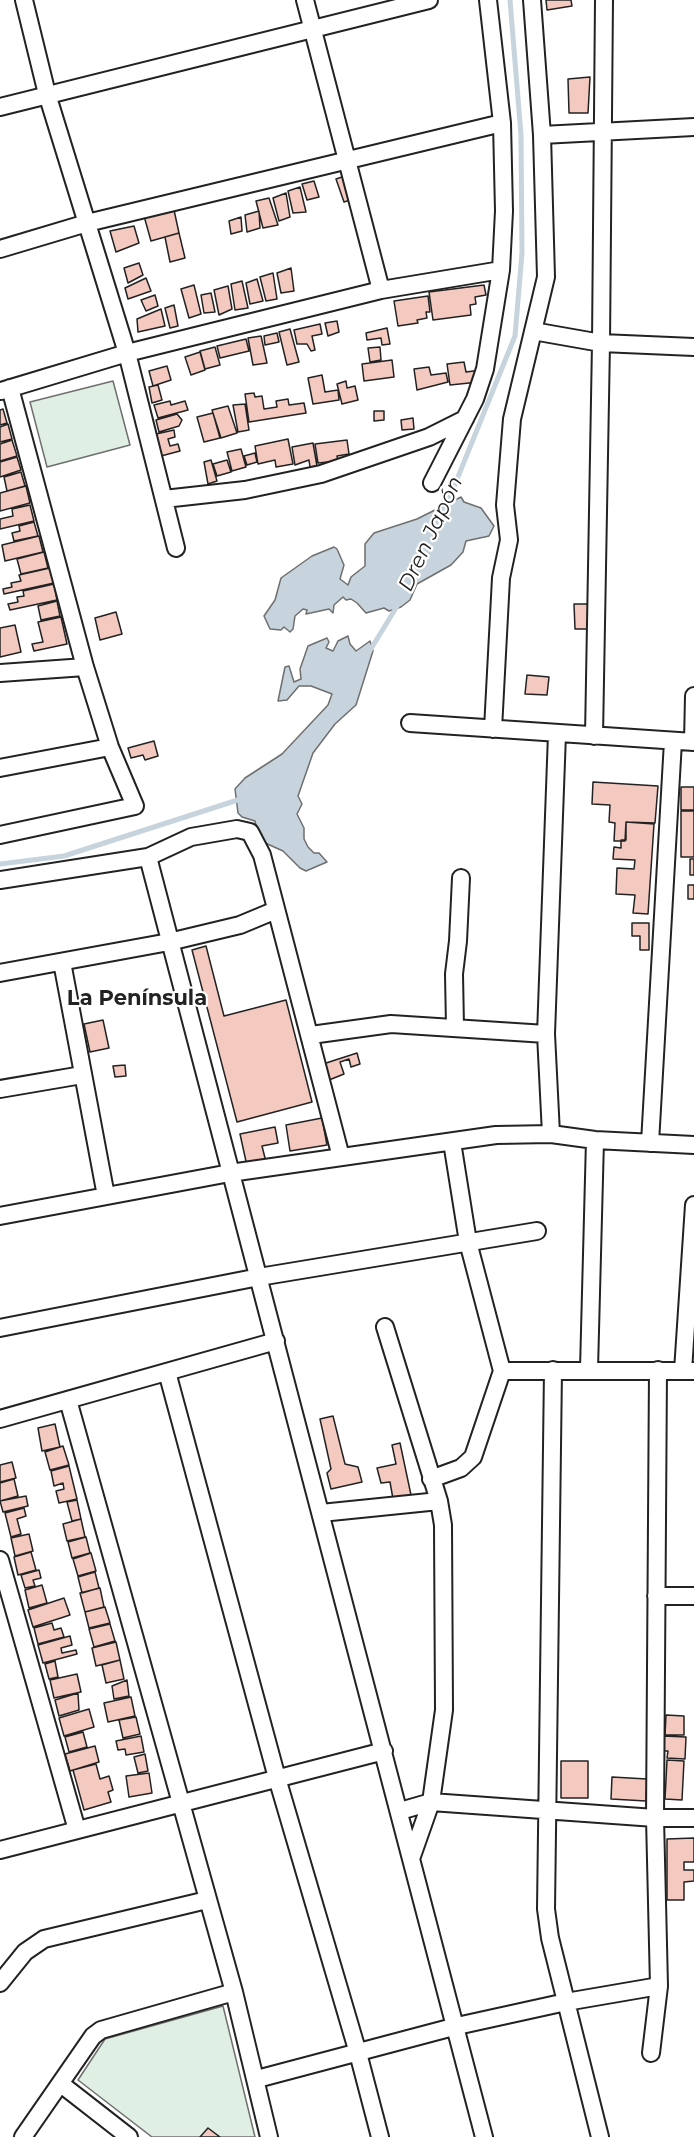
<!DOCTYPE html>
<html>
<head>
<meta charset="utf-8">
<style>
	body { margin:0 }
	canvas { display:block; background:#fff }
</style>
</head>
<body>
<canvas width="694" height="2137"></canvas>
<script>
const ctx = document.querySelector('canvas').getContext('2d');
ctx.lineJoin = 'round';
function fillPath(path, color) {
  ctx.fillStyle = color;
  ctx.fill(path, 'evenodd');
}
function toPath(rows) {
  const path = new Path2D();
  for (const r of rows) {
    path.moveTo(r[0], r[1]);
    for (let i = 2; i < r.length; i += 2) path.lineTo(r[i], r[i + 1]);
  }
  return path;
}
function trace(path, color, width, dash) {
  ctx.strokeStyle = color;
  ctx.lineWidth = width;
  ctx.lineCap = dash ? 'butt' : 'round';
  ctx.setLineDash(dash || []);
  ctx.stroke(path);
}
function label(font, color, halo, rows, align = 'center') {
  ctx.font = font + ' Montserrat,sans-serif';
  ctx.lineWidth = 4.5;
  ctx.setLineDash([]);
  ctx.textBaseline = 'middle';
  ctx.strokeStyle = halo;
  ctx.fillStyle = color;
  for (const [text, x, y, turn = 0] of rows) {
    ctx.save();
    ctx.translate(x, y);
    ctx.rotate((+turn || 0) * Math.PI / 180);
    ctx.textAlign = isNaN(turn) ? turn : align;
    if (halo) ctx.strokeText(text, 0, 0);
    ctx.fillText(text, 0, 0);
    ctx.restore();
  }
}
const green = toPath([
	[113,381,130,445,47,467,30,402,113,381],
	[223,2006,255,2137,152,2137,78,2080,105,2039,223,2006]
]);
fillPath(green, '#e0efe3');
trace(green, '#6f6f6f', 1.5);
const water = toPath([
	[461,497,464,502,481,508,494,526,489,536,466,541,463,552,451,565,417,584,410,600,401,607,389,611,384,608,366,613,357,603,351,599,346,600,343,597,334,605,333,613,329,609,306,614,307,610,303,609,295,616,293,629,290,632,284,627,281,630,270,629,264,616,275,600,281,578,312,556,334,547,337,549,344,565,340,579,348,585,351,577,365,566,365,544,374,533,417,519,461,497],
	[348,636,350,644,356,651,370,641,373,651,356,705,335,724,313,753,298,796,302,804,297,814,304,828,304,839,308,847,314,853,319,853,327,862,306,871,300,868,283,851,263,842,258,835,255,821,242,817,238,813,235,789,245,778,282,754,328,705,332,694,311,686,299,686,287,700,278,701,285,667,289,666,294,682,301,679,300,669,308,646,327,638,329,642,326,648,333,651,338,641,348,636]
]);
fillPath(water, '#c7d3dd');
trace(water, '#6f6f6f', 1.5);
trace(toPath([
	[445,509,515,336,522,253,521,135,510,0],
	[369,652,399,603],
	[0,864,64,856,244,798]
]), '#c7d3dd', 5);
const building = toPath([
	[546,0,571,0,572,6,547,10,546,0],
	[590,77,588,113,569,113,568,79,590,77],
	[348,175,353,199,344,202,336,179,348,175],
	[314,181,319,197,307,200,302,184,314,181],
	[300,187,306,212,293,213,288,191,300,187],
	[286,193,290,217,279,221,273,198,286,193],
	[269,198,278,225,263,228,256,201,269,198],
	[174,210,179,233,151,241,144,216,174,210],
	[259,211,260,228,247,232,245,215,259,211],
	[241,217,242,231,231,234,229,221,241,217],
	[134,226,139,243,116,252,110,231,134,226],
	[179,233,185,258,170,262,165,237,179,233],
	[139,263,143,275,128,283,124,268,139,263],
	[291,268,294,291,281,293,277,273,291,268],
	[273,273,277,299,266,301,260,277,273,273],
	[146,278,151,291,128,299,125,288,146,278],
	[257,279,263,301,250,304,246,283,257,279],
	[242,281,248,308,235,310,231,284,242,281],
	[194,285,201,314,189,318,181,289,194,285],
	[484,285,486,295,475,297,476,304,470,305,471,315,433,320,429,292,484,285],
	[228,286,232,309,219,315,214,290,228,286],
	[211,293,215,312,204,313,201,295,211,293],
	[155,295,158,306,146,311,141,300,155,295],
	[428,296,430,312,426,312,427,318,417,320,418,323,398,326,394,301,428,296],
	[174,305,178,326,170,328,165,308,174,305],
	[161,309,165,326,138,332,137,319,161,309],
	[337,321,339,332,328,336,325,323,337,321],
	[320,324,322,334,312,336,315,350,311,351,307,344,297,344,294,330,320,324],
	[387,328,390,344,382,345,381,338,367,340,366,333,387,328],
	[290,329,299,362,287,365,279,332,290,329],
	[277,333,279,342,265,345,264,336,277,333],
	[261,336,267,363,253,365,248,338,261,336],
	[246,339,249,351,220,358,217,346,246,339],
	[215,347,220,365,205,369,200,351,215,347],
	[380,347,381,360,370,362,368,348,380,347],
	[200,352,205,370,191,375,185,357,200,352],
	[392,360,394,377,364,381,362,364,392,360],
	[464,362,466,372,481,370,479,382,450,385,447,364,464,362],
	[167,366,171,380,153,386,149,371,167,366],
	[429,367,431,375,446,373,448,382,417,390,414,369,429,367],
	[322,375,325,392,338,390,339,400,313,404,308,378,322,375],
	[346,381,347,388,355,386,358,400,342,404,337,384,346,381],
	[158,385,162,400,152,403,149,387,158,385],
	[254,393,255,397,262,396,264,409,277,407,276,401,288,399,289,405,304,403,306,413,249,422,245,394,254,393],
	[170,401,171,405,185,401,188,410,158,418,154,405,170,401],
	[245,404,249,430,238,432,233,405,245,404],
	[228,406,237,433,221,438,212,410,228,406],
	[3,409,7,423,0,425,0,410,3,409],
	[374,411,384,411,384,420,374,421,374,411],
	[213,413,220,438,204,442,197,417,213,413],
	[177,414,182,420,179,426,159,432,156,420,177,414],
	[413,418,414,429,402,430,401,420,413,418],
	[8,424,12,439,0,442,0,427,8,424],
	[174,430,175,437,168,439,170,446,178,444,180,451,161,456,156,434,174,430],
	[288,439,293,464,276,467,275,460,258,464,255,446,288,439],
	[12,440,17,456,0,461,0,444,12,440],
	[347,440,349,454,337,456,338,461,318,463,315,444,347,440],
	[313,443,317,466,310,467,309,460,295,465,292,447,313,443],
	[241,449,246,467,232,471,227,452,241,449],
	[255,453,257,462,247,465,244,456,255,453],
	[17,457,21,470,0,477,0,462,17,457],
	[211,460,217,481,208,484,204,462,211,460],
	[227,460,231,472,217,476,213,464,227,460],
	[21,472,25,486,7,491,4,477,21,472],
	[26,486,30,503,0,511,0,493,26,486],
	[30,505,34,521,0,529,0,519,13,516,12,509,30,505],
	[34,522,38,536,14,541,12,533,20,531,19,526,34,522],
	[39,536,43,552,5,561,2,545,39,536],
	[44,552,48,568,21,574,17,559,44,552],
	[50,568,54,583,4,594,3,589,12,587,11,583,21,581,19,575,50,568],
	[54,584,57,600,10,610,8,604,18,602,17,597,24,596,23,591,54,584],
	[57,601,60,616,41,620,38,606,57,601],
	[574,604,593,604,593,629,575,629,574,604],
	[116,612,122,634,100,640,95,618,116,612],
	[61,617,67,644,34,651,32,644,43,642,38,622,61,617],
	[15,625,21,652,0,657,0,628,15,625],
	[527,675,549,677,547,695,525,694,527,675],
	[154,741,158,756,145,760,143,755,131,758,128,748,154,741],
	[593,782,658,786,655,823,626,822,625,841,614,841,615,823,609,822,610,805,592,804,593,782],
	[681,787,694,787,694,810,681,810,681,787],
	[681,811,694,811,694,857,681,857,681,811],
	[626,822,654,824,648,914,633,913,635,895,616,894,617,868,634,869,635,860,613,859,614,847,621,848,621,840,626,840,626,822],
	[690,859,694,859,694,875,690,875,690,859],
	[688,885,694,885,694,899,688,899,688,885],
	[632,923,649,923,649,950,640,950,640,936,632,936,632,923],
	[206,946,224,1016,286,1000,312,1102,237,1122,192,950,206,946],
	[103,1020,109,1048,90,1052,84,1024,103,1020],
	[357,1053,360,1064,351,1067,349,1059,340,1062,344,1074,329,1080,323,1064,357,1053],
	[125,1065,126,1076,115,1077,113,1066,125,1065],
	[322,1118,327,1145,290,1151,286,1125,322,1118],
	[275,1127,278,1143,262,1146,266,1162,247,1166,240,1134,275,1127],
	[333,1416,345,1464,358,1467,362,1482,331,1489,327,1473,331,1469,320,1419,333,1416],
	[55,1424,60,1447,42,1451,38,1428,55,1424],
	[400,1443,411,1495,393,1499,390,1482,381,1483,377,1468,396,1464,392,1445,400,1443],
	[63,1446,69,1465,50,1470,45,1452,63,1446],
	[12,1462,16,1478,0,1482,0,1465,12,1462],
	[69,1466,77,1499,59,1503,56,1491,64,1489,63,1483,54,1486,51,1471,69,1466],
	[14,1479,18,1496,0,1501,0,1483,14,1479],
	[26,1496,28,1506,3,1512,0,1501,26,1496],
	[77,1500,81,1519,72,1521,67,1502,77,1500],
	[24,1508,26,1516,17,1519,21,1534,11,1537,5,1513,24,1508],
	[81,1519,85,1537,67,1541,63,1524,81,1519],
	[29,1534,33,1551,15,1556,11,1538,29,1534],
	[86,1537,90,1553,72,1558,68,1542,86,1537],
	[31,1552,36,1570,18,1575,14,1557,31,1552],
	[91,1553,96,1571,78,1576,73,1559,91,1553],
	[39,1570,41,1578,33,1580,35,1586,25,1588,21,1575,39,1570],
	[95,1572,99,1588,82,1593,78,1577,95,1572],
	[42,1585,47,1603,29,1608,25,1590,42,1585],
	[100,1588,104,1607,85,1612,80,1593,100,1588],
	[64,1598,70,1615,33,1627,28,1610,64,1598],
	[105,1607,110,1623,89,1628,85,1612,105,1607],
	[52,1623,54,1630,61,1628,64,1637,38,1644,34,1628,52,1623],
	[110,1624,115,1641,94,1647,89,1629,110,1624],
	[70,1636,72,1645,61,1648,62,1653,76,1650,77,1654,43,1663,38,1645,70,1636],
	[116,1642,120,1660,96,1666,92,1648,116,1642],
	[120,1660,124,1679,106,1683,102,1665,120,1660],
	[55,1661,58,1677,49,1679,45,1664,55,1661],
	[77,1674,81,1692,54,1698,50,1680,77,1674],
	[127,1680,129,1696,114,1699,112,1686,127,1680],
	[78,1693,79,1710,59,1716,55,1700,78,1693],
	[131,1697,135,1716,108,1722,104,1703,131,1697],
	[89,1709,94,1727,64,1736,59,1718,89,1709],
	[666,1715,684,1716,684,1735,665,1735,666,1715],
	[136,1717,140,1734,123,1738,119,1720,136,1717],
	[83,1732,87,1747,69,1752,65,1737,83,1732],
	[141,1736,144,1752,126,1755,125,1749,118,1750,116,1741,141,1736],
	[664,1736,686,1737,685,1759,667,1758,668,1751,664,1751,664,1736],
	[95,1746,99,1762,70,1771,65,1754,95,1746],
	[145,1754,148,1771,138,1773,134,1757,145,1754],
	[667,1760,684,1761,682,1800,665,1799,667,1760],
	[561,1761,588,1761,588,1798,561,1798,561,1761],
	[96,1764,100,1779,109,1776,113,1790,108,1792,111,1802,84,1810,73,1770,96,1764],
	[149,1773,152,1793,129,1797,126,1776,149,1773],
	[612,1777,647,1779,646,1801,611,1799,612,1777],
	[694,1838,694,1862,684,1862,684,1870,694,1870,694,1881,684,1882,684,1900,667,1900,667,1839,694,1838],
	[208,2128,220,2137,200,2137,208,2128]
]);
fillPath(building, '#f3c9c0');
trace(building, '#222', 1.5);
const street = toPath([
	[24,0,47,94,127,353,176,548],
	[305,0,381,290],
	[0,107,429,0],
	[542,135,694,127],
	[0,249,87,223,502,123],
	[533,331,601,343,694,347],
	[1,391,127,353,381,290,501,270],
	[432,483,475,399,485,369,501,270,504,211,502,123,488,0],
	[164,499,245,490,321,474,429,437,465,419],
	[0,673,85,667],
	[410,723,694,742],
	[493,729,501,578,509,540,505,505,512,419,546,277,542,135,532,0],
	[594,736,601,343,604,0],
	[693,742,694,696],
	[0,768,110,747],
	[0,835,135,806,110,747,85,667,10,388],
	[148,857,484,2137],
	[0,880,148,857,191,837,237,829,250,832,262,855,341,1157],
	[62,962,106,1196],
	[0,973,169,942,240,925,276,910],
	[455,1027,454,974,458,941,461,878],
	[311,1035,391,1024,546,1034],
	[0,1089,82,1075],
	[551,1134,546,1034,557,734],
	[650,1143,673,741],
	[0,1216,230,1173,496,1135,551,1134,595,1140,694,1145],
	[385,1327,439,1501,443,1525,444,1710,431,1802,412,1856],
	[0,1328,259,1277,537,1231],
	[589,1369,595,1140],
	[553,1370,546,1909,550,1938,600,2137],
	[502,1371,694,1371],
	[683,1371,694,1205],
	[167,1372,277,1778,358,2053,380,2137],
	[68,1400,234,1992,269,2137],
	[0,1419,276,1341],
	[431,1479,461,1468,473,1457,502,1371,468,1242,452,1142],
	[321,1513,439,1501],
	[0,1560,77,1830],
	[656,1596,694,1596],
	[400,1811,431,1802,655,1818,694,1818],
	[0,1850,384,1751],
	[0,1983,25,1952,44,1939,207,1900],
	[651,2053,659,1986,655,1818,658,1370],
	[257,2079,457,2026,566,2002,659,1986],
	[61,2084,129,2137],
	[23,2137,93,2036,101,2030,234,1992]
]);
trace(street, '#222', 20);
trace(street, '#fff', 16);
label('italic 21px', '#222', '#fff', [
	["Dren Japón",431,534,-65]
]);
label('bold 21px', '#222', '#fff', [
	["La Península",137,999]
]);
</script>
</body>
</html>
